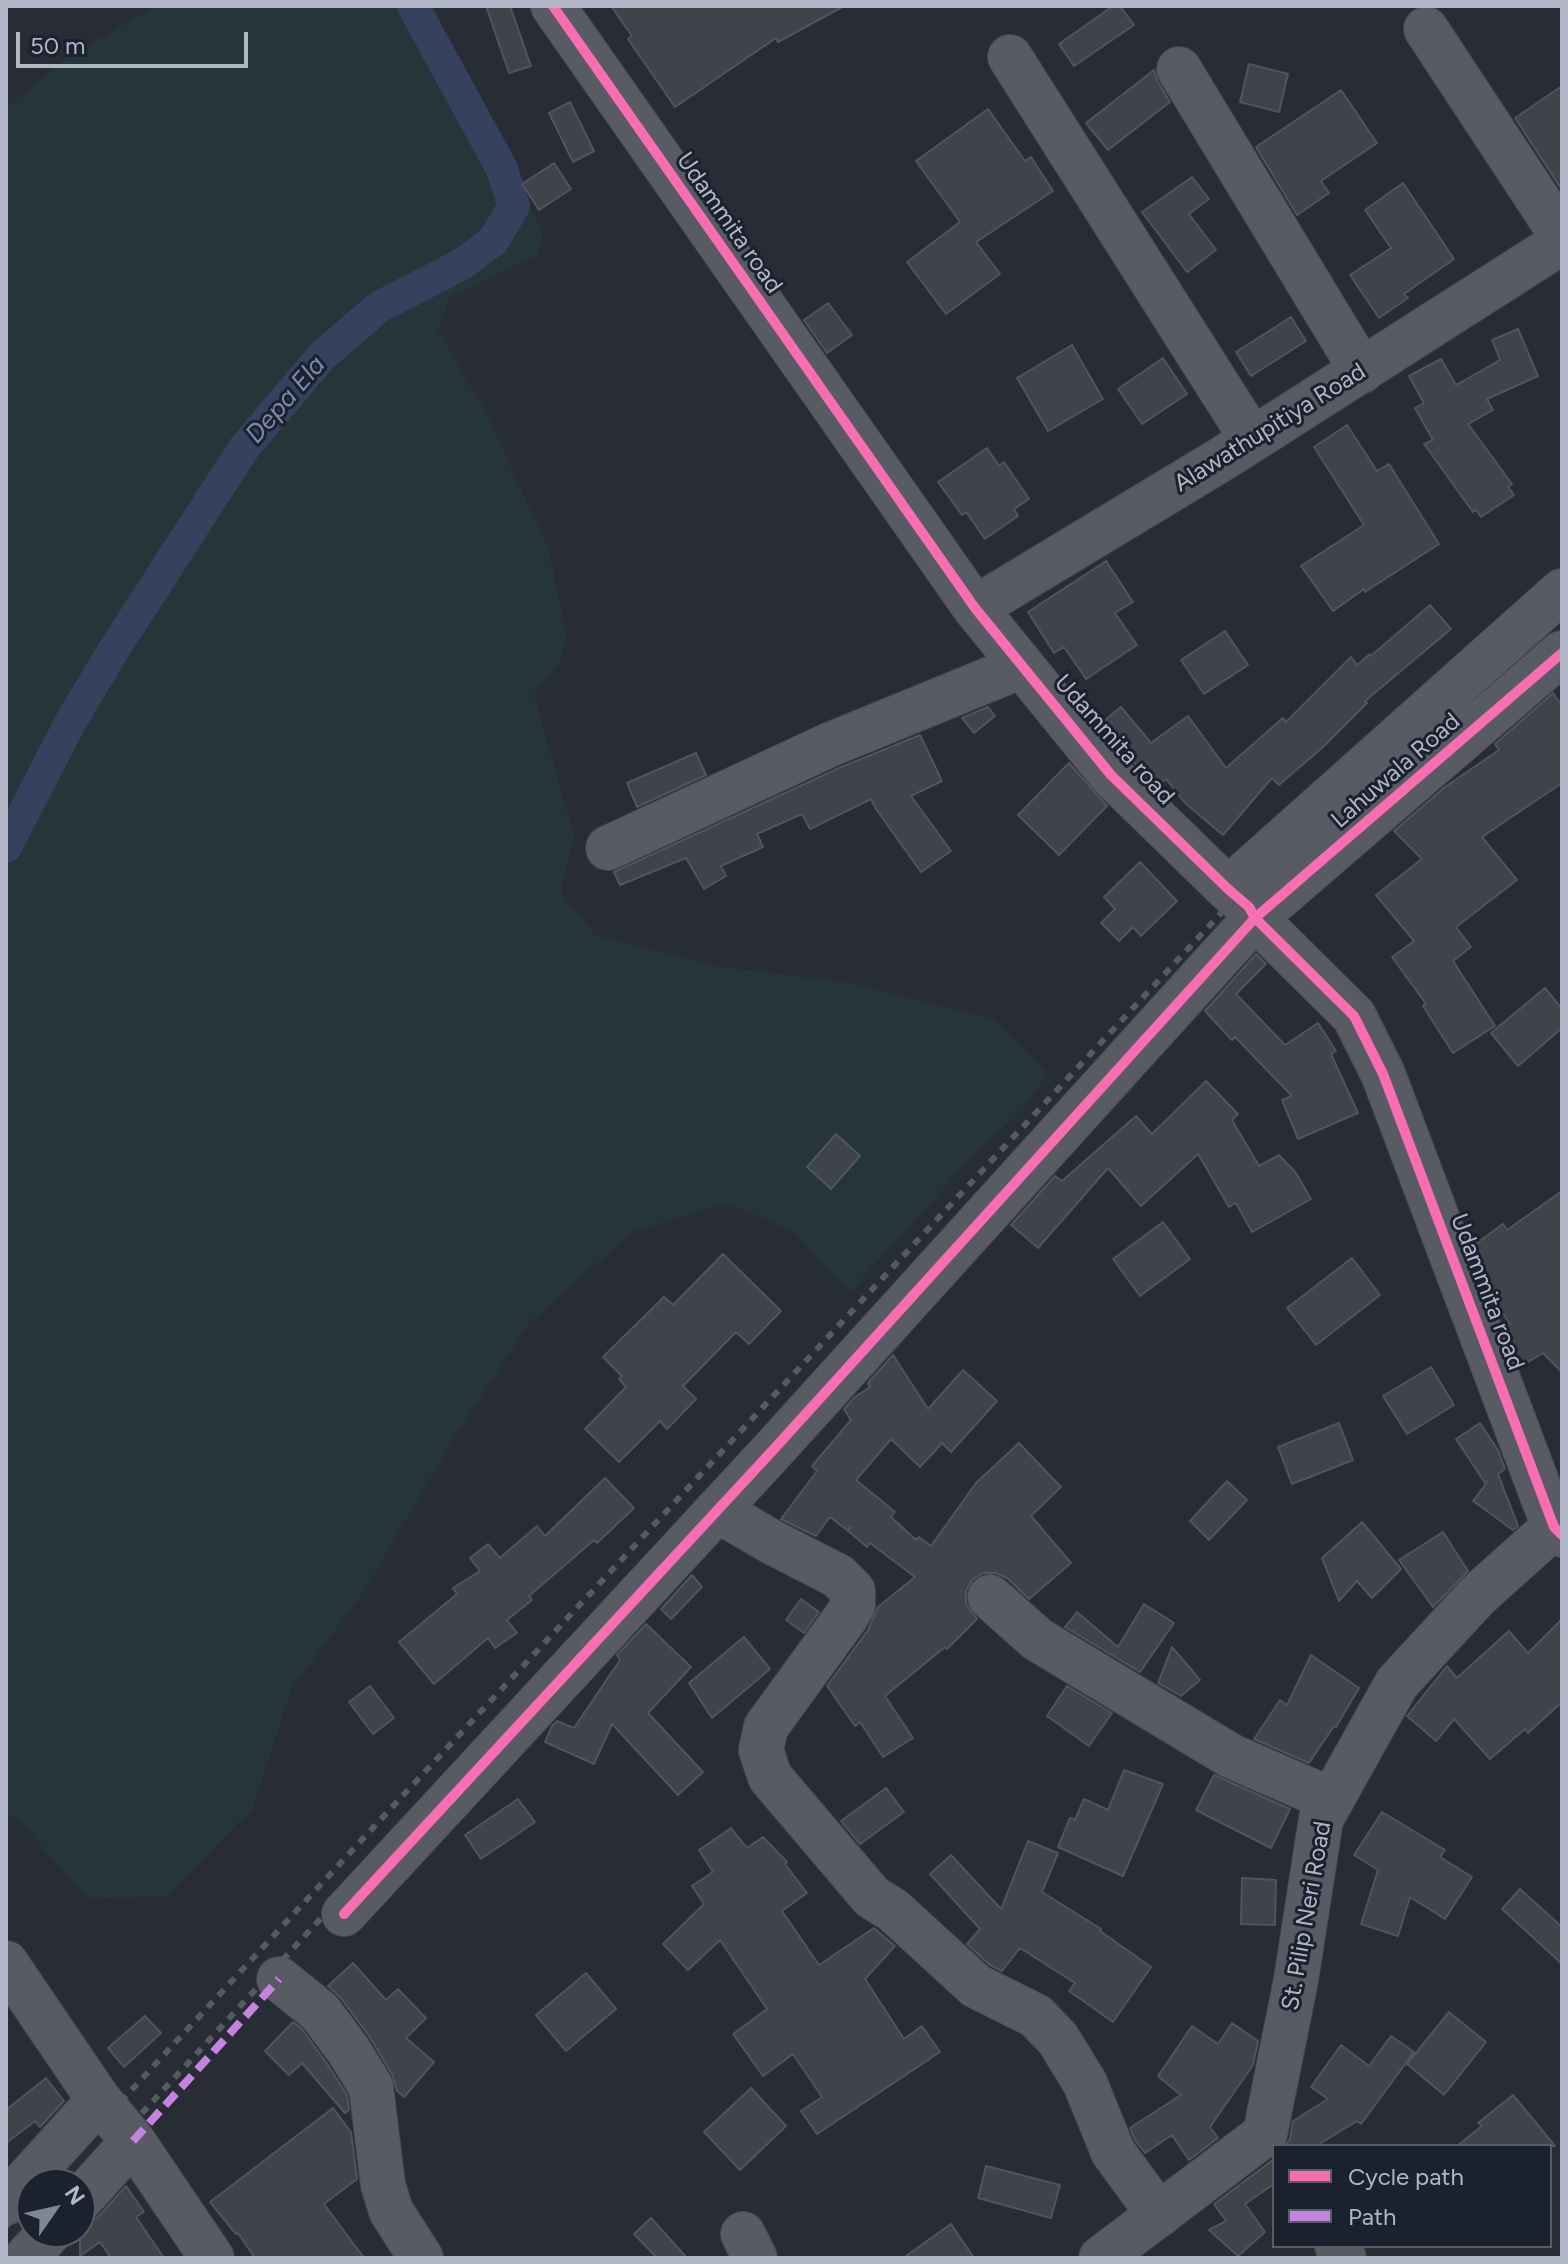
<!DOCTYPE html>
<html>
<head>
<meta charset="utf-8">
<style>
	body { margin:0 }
	#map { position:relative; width:1568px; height:2264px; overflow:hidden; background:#282c35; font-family:Figtree,sans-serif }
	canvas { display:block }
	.frame { position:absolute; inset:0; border:8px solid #b1b7c6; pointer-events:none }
	.legend { position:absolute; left:1272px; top:2144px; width:280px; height:104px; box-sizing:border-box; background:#1c212f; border:2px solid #585d6b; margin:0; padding:10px 14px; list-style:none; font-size:24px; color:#b1b7c6 }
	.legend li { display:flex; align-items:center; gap:16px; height:40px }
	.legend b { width:40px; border:2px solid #585d6b }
	.north { position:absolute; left:16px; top:2168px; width:80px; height:80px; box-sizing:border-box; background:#1c212f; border:2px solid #585d6b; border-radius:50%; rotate:56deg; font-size:22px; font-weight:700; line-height:32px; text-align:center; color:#b1b7c6 }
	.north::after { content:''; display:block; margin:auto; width:28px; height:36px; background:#818693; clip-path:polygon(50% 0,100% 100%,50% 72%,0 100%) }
	.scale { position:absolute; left:16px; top:32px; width:232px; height:36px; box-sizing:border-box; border:4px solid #b1b7c6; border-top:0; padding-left:10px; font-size:24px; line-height:28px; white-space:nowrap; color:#b1b7c6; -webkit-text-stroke:6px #1c212f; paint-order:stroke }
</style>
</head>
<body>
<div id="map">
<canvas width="1568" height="2264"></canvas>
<div class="frame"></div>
<ul class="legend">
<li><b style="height:10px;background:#f96db3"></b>Cycle path</li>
<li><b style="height:10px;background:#c483df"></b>Path</li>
</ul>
<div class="north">N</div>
<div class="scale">50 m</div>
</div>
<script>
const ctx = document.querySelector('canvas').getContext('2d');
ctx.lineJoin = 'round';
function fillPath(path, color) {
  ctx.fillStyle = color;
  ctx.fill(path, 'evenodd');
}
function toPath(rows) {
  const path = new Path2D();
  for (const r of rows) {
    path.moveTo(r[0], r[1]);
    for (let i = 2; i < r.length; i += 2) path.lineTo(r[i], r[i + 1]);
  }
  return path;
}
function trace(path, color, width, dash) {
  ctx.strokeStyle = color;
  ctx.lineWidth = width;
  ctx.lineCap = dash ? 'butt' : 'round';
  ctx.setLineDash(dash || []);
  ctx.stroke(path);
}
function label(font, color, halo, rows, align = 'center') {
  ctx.font = font + ' Figtree,sans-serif';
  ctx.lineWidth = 6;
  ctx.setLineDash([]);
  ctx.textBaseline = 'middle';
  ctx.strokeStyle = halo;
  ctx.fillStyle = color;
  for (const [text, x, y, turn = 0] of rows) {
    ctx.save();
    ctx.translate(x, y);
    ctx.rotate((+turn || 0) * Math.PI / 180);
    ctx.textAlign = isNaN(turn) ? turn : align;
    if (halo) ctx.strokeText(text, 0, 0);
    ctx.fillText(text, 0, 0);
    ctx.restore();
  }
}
fillPath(toPath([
	[155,6,435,6,445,32,543,234,537,255,450,297,438,330,487,414,548,547,567,638,559,664,534,695,574,835,561,892,595,935,717,966,851,983,995,1020,1047,1074,1023,1110,978,1151,850,1292,823,1266,794,1232,727,1203,634,1231,530,1322,451,1443,365,1590,291,1690,253,1808,166,1896,87,1899,17,1818,6,1814,6,108,65,59]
]), '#25353a');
trace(toPath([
	[6,847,71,721,113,651,244,448,322,356,379,307,462,264,493,241,514,206,502,169,413,6]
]), '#35415d', 32);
const building = toPath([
	[486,6,510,6,531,66,509,73,486,6],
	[611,6,844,6,778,42,776,38,675,107,628,39,632,36,611,6],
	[1113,6,1120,6,1134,25,1074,66,1059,44,1113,6],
	[1249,64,1288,74,1279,112,1240,102,1249,64],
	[1154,70,1158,82,1170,102,1108,150,1086,123,1154,70],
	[1562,86,1562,190,1515,118,1562,86],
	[1341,90,1377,143,1321,181,1329,193,1297,215,1256,147,1341,90],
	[570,102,594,151,573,162,549,113,570,102],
	[988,109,1025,161,1031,157,1053,191,976,242,1000,274,946,314,907,262,960,222,916,161,988,109],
	[554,163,571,189,539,210,522,184,554,163],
	[1192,177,1209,199,1189,214,1216,250,1187,272,1142,212,1192,177],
	[1403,183,1454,259,1404,294,1408,298,1379,318,1350,275,1391,248,1365,210,1403,183],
	[828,303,852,335,827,353,804,320,828,303],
	[1291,317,1306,341,1251,376,1236,352,1291,317],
	[1518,329,1538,376,1487,399,1493,410,1468,424,1512,484,1508,487,1514,495,1481,517,1476,510,1473,512,1424,444,1433,440,1415,408,1424,403,1409,376,1441,359,1456,385,1500,360,1492,340,1518,329],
	[1072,345,1103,399,1048,431,1017,378,1072,345],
	[1163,358,1187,394,1142,424,1118,389,1163,358],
	[1347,425,1377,471,1389,464,1439,544,1365,592,1364,589,1333,611,1301,566,1364,525,1314,447,1347,425],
	[987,448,999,466,1004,462,1029,499,1014,509,1018,516,985,539,966,512,962,515,938,482,987,448],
	[1106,561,1133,602,1115,613,1137,645,1086,679,1064,647,1054,653,1028,612,1106,561],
	[1430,605,1451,629,1365,701,1367,703,1324,746,1279,785,1272,778,1223,835,1185,803,1166,779,1158,785,1129,758,1103,725,1107,722,1105,720,1121,707,1151,743,1188,716,1226,768,1283,718,1286,722,1351,657,1357,665,1370,654,1371,656,1430,605],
	[1225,631,1248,665,1204,694,1181,660,1225,631],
	[1553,693,1562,706,1562,783,1482,837,1517,880,1456,927,1471,947,1453,961,1495,1026,1453,1053,1423,1006,1426,1004,1392,957,1414,941,1376,895,1422,859,1394,831,1445,787,1499,750,1495,744,1553,693],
	[988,707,995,716,974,733,962,718,988,707],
	[920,735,942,781,911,796,951,851,921,872,876,809,871,799,810,829,802,814,757,834,763,847,721,866,726,876,704,889,686,858,620,885,614,872,839,768,920,735],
	[696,753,706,775,637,807,627,783,696,753],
	[1069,763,1107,806,1059,855,1018,815,1069,763],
	[1140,862,1177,901,1141,936,1133,927,1119,941,1101,923,1115,909,1104,897,1140,862],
	[1256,954,1266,964,1236,994,1285,1045,1318,1023,1336,1051,1331,1054,1358,1113,1298,1139,1282,1100,1292,1096,1235,1037,1232,1040,1205,1011,1256,954],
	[1545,988,1562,1009,1562,1028,1518,1066,1491,1033,1545,988],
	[1206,1081,1238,1114,1232,1120,1259,1166,1279,1155,1296,1173,1311,1199,1252,1232,1236,1203,1229,1207,1198,1154,1141,1206,1108,1168,1038,1248,1011,1225,1055,1176,1062,1181,1136,1116,1152,1134,1206,1081],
	[836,1134,860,1156,831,1189,807,1167,836,1134],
	[1562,1191,1562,1372,1543,1353,1523,1365,1515,1354,1505,1327,1510,1324,1497,1305,1474,1245,1503,1224,1507,1230,1562,1191],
	[1163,1222,1190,1259,1140,1296,1113,1259,1163,1222],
	[723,1254,781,1311,749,1344,736,1332,683,1386,696,1399,667,1429,660,1421,619,1462,585,1429,626,1387,619,1379,622,1376,603,1357,664,1297,673,1305,723,1254],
	[1352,1258,1380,1295,1316,1345,1287,1308,1352,1258],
	[893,1355,928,1409,963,1370,997,1401,951,1452,942,1443,920,1467,891,1439,856,1480,895,1512,891,1517,916,1540,919,1537,931,1546,976,1483,1019,1443,1061,1487,1031,1516,1071,1563,1029,1599,1007,1578,996,1573,983,1573,972,1580,966,1591,966,1604,977,1619,947,1649,945,1647,885,1696,913,1738,883,1757,860,1722,855,1726,827,1686,868,1630,878,1607,915,1577,870,1543,867,1547,848,1531,851,1527,847,1530,830,1517,816,1536,781,1519,817,1471,812,1466,851,1420,844,1409,855,1397,870,1387,868,1383,893,1355],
	[1431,1367,1454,1405,1407,1434,1383,1396,1431,1367],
	[1339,1423,1353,1460,1292,1484,1278,1447,1339,1423],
	[1480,1423,1498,1450,1505,1469,1498,1474,1518,1526,1513,1530,1473,1501,1488,1481,1485,1483,1456,1439,1480,1423],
	[605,1478,634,1508,597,1543,594,1540,529,1596,532,1600,507,1620,517,1633,495,1648,488,1638,434,1684,399,1642,457,1594,453,1588,480,1571,470,1558,488,1544,500,1558,537,1526,545,1536,605,1478],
	[1227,1481,1247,1500,1209,1540,1190,1521,1227,1481],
	[1362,1522,1401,1569,1372,1598,1357,1581,1339,1601,1322,1558,1362,1522],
	[1443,1532,1468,1571,1433,1607,1399,1560,1443,1532],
	[692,1575,702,1587,671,1619,661,1609,692,1575],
	[801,1599,819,1612,804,1633,786,1620,801,1599],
	[1144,1604,1174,1623,1140,1672,1065,1627,1077,1612,1118,1647,1144,1604],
	[1562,1619,1562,1702,1528,1733,1525,1729,1490,1759,1454,1719,1436,1741,1407,1716,1447,1666,1457,1678,1509,1631,1528,1653,1562,1619],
	[646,1624,691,1667,648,1713,703,1772,678,1795,612,1724,594,1764,545,1742,552,1726,557,1721,574,1728,620,1660,617,1655,646,1624],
	[744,1637,770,1669,712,1718,689,1683,744,1637],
	[1172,1647,1200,1680,1181,1696,1158,1683,1172,1647],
	[1311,1655,1359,1688,1336,1727,1334,1726,1309,1763,1254,1739,1280,1700,1287,1705,1311,1655],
	[370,1686,394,1718,373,1734,349,1702,370,1686],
	[1067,1686,1112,1713,1089,1746,1047,1716,1067,1686],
	[1124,1770,1163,1784,1123,1876,1058,1847,1070,1818,1075,1820,1084,1799,1108,1810,1124,1770],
	[1214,1775,1290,1809,1271,1848,1196,1810,1214,1775],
	[886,1788,904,1812,860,1844,841,1821,886,1788],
	[518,1799,535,1822,481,1859,465,1835,518,1799],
	[1382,1812,1445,1850,1440,1857,1472,1877,1445,1919,1410,1897,1398,1936,1361,1924,1378,1870,1354,1855,1382,1812],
	[731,1828,747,1848,763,1837,787,1862,785,1864,807,1893,782,1911,819,1965,874,1928,895,1946,865,1979,904,2039,922,2026,940,2052,817,2134,801,2111,822,2097,793,2054,763,2076,733,2034,767,2009,720,1940,688,1970,663,1944,704,1904,692,1886,713,1872,699,1850,731,1828],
	[1028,1841,1058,1853,1042,1892,1101,1929,1100,1931,1151,1967,1113,2022,1069,1991,1075,1983,1020,1948,1002,1971,990,1965,967,1944,980,1929,930,1874,951,1855,1001,1909,1028,1841],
	[1242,1878,1276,1880,1275,1925,1241,1924,1242,1878],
	[1520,1889,1562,1927,1562,1964,1502,1909,1520,1889],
	[353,1963,386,2000,398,1989,426,2018,406,2038,434,2062,404,2097,397,2091,392,2074,369,2036,340,1997,328,1986,353,1963],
	[586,1973,616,2009,566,2051,536,2015,586,1973],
	[1449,2012,1486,2042,1444,2095,1407,2064,1449,2012],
	[145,2016,161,2033,124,2067,108,2048,145,2016],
	[293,2022,302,2029,328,2065,347,2095,349,2110,345,2113,302,2063,289,2075,265,2051,293,2022],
	[1232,2023,1258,2041,1253,2065,1210,2127,1218,2138,1189,2160,1172,2135,1145,2153,1135,2140,1130,2128,1181,2095,1158,2076,1192,2026,1218,2044,1232,2023],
	[1391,2036,1414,2052,1361,2124,1357,2121,1316,2146,1285,2146,1290,2139,1293,2121,1328,2099,1311,2087,1341,2045,1369,2066,1391,2036],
	[46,2078,64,2101,40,2127,35,2121,6,2143,6,2110,46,2078],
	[751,2088,786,2126,740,2170,704,2132,751,2088],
	[1513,2095,1555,2146,1457,2146,1482,2126,1478,2123,1513,2095],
	[333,2108,351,2132,357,2179,324,2204,364,2258,255,2258,238,2233,236,2234,210,2202,333,2108],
	[1274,2159,1274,2184,1245,2204,1265,2232,1238,2256,1209,2230,1226,2221,1214,2204,1274,2159],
	[986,2166,1060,2185,1051,2218,978,2198,986,2166],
	[126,2186,144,2212,136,2217,164,2258,111,2258,100,2242,80,2256,80,2224,88,2223,98,2217,126,2186],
	[651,2218,687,2258,657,2258,634,2234,651,2218],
	[951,2224,974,2258,903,2258,951,2224]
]);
fillPath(building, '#3f434a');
trace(building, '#50545c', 2);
const minor = toPath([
	[553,6,975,608,1111,775,1228,889,1249,907,1255,918,1354,1016,1383,1074,1554,1527,1562,1535],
	[1426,29,1562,236],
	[1010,57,1252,439],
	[1179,69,1362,371],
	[975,608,1225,457,1562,242],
	[608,848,829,745,1022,666],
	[1228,889,1562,591],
	[717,1510,770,1541,838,1576,853,1591,853,1605,846,1617,766,1727,761,1750,770,1777,872,1897,893,1910,976,1986,1036,2016,1058,2039,1085,2083,1113,2152,1159,2215],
	[990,1597,1037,1639,1231,1756,1332,1800],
	[344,1914,774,1449,1255,918,1562,653],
	[6,1963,99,2100,133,2141,212,2258],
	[279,1979,320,2012,349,2051,371,2087,383,2185,391,2211,421,2258],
	[80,2200,133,2141],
	[6,2203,99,2100],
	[743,2234,755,2258],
	[1337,2246,1344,2258],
	[26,2258,50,2232],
	[1101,2258,1265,2134,1296,1980,1321,1819,1397,1683,1478,1595,1554,1527]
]);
trace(minor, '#44474e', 46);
trace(minor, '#585b63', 44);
trace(toPath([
	[45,2184,370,1831,1236,897,1562,603],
	[77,2184,1249,907,1562,639],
	[6,2226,32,2198],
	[10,2258,33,2232]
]), '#565a61', 6, [8, 8]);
trace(toPath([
	[133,2141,279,1979]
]), '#c483df', 8, [16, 8]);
trace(toPath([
	[553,6,975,608,1111,775,1228,889,1249,907,1255,918,1354,1016,1383,1074,1554,1527,1562,1535],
	[344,1914,774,1449,1255,918,1562,653]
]), '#f96db3', 10);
label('24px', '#b1b7c6', '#1c212f', [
	["Udammita road",729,223,55],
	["Alawathupitiya Road",1270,428,-32],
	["Udammita road",1114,740,48],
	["Lahuwala Road",1396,771,-41],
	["Udammita road",1487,1292,69],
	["St. Pilip Neri Road",1307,1916,-80]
]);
label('italic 26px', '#7a8aae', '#1c212f', [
	["Depa Ela",286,400,-49]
]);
</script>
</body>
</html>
